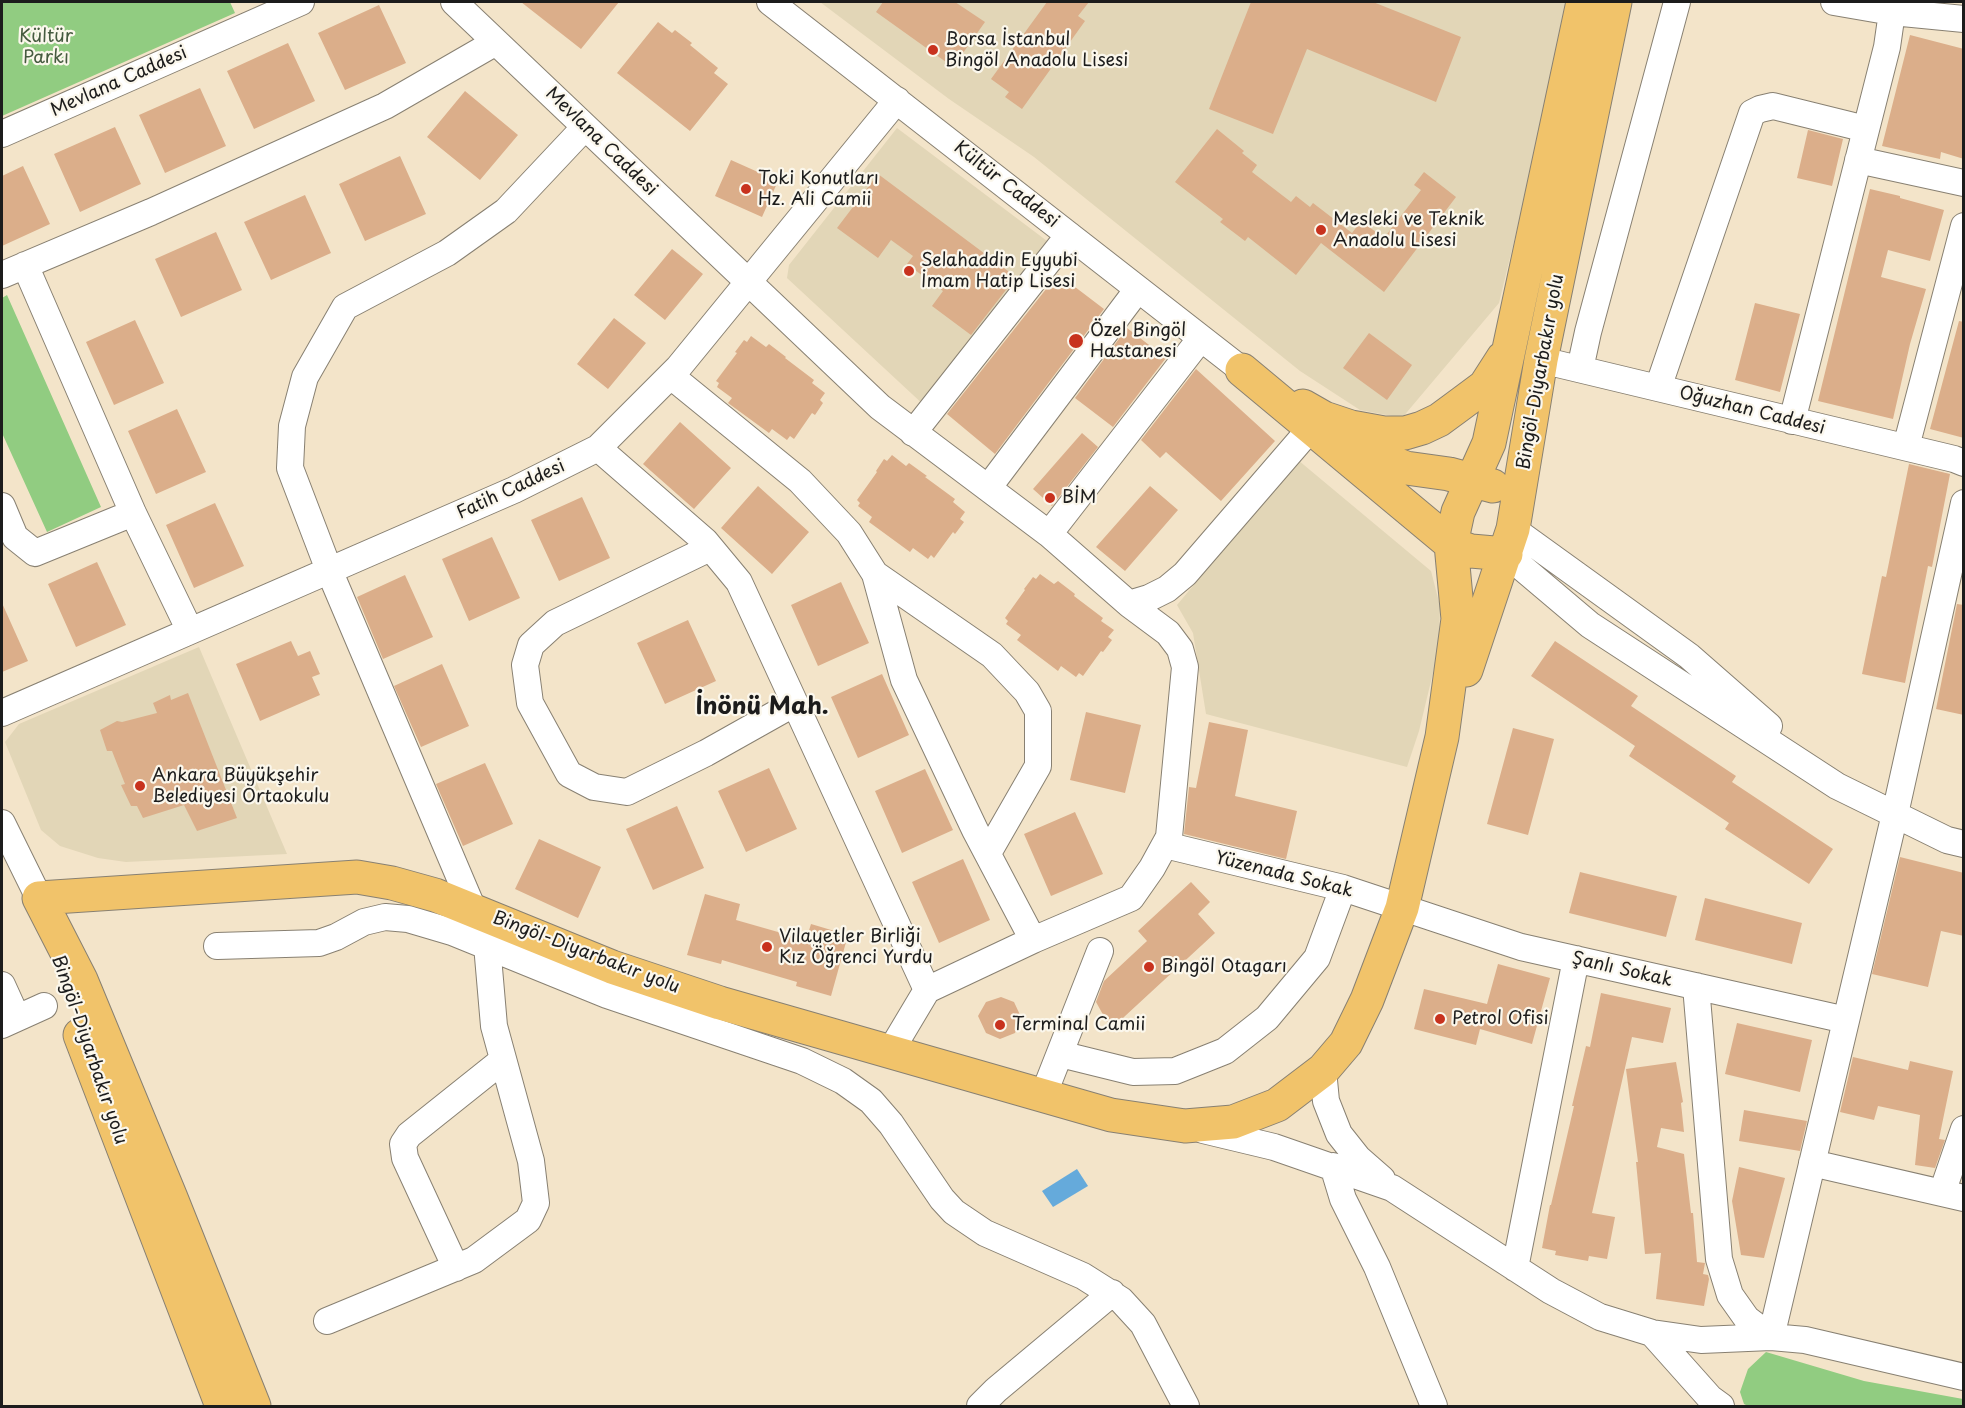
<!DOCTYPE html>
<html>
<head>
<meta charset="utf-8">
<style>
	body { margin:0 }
	#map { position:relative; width:1965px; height:1408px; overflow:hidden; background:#f3e4c9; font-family:"Playpen Sans",sans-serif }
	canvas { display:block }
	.frame { position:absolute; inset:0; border:3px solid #1c1c1c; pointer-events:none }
</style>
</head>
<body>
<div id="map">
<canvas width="1965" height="1408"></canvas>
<div class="frame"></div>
</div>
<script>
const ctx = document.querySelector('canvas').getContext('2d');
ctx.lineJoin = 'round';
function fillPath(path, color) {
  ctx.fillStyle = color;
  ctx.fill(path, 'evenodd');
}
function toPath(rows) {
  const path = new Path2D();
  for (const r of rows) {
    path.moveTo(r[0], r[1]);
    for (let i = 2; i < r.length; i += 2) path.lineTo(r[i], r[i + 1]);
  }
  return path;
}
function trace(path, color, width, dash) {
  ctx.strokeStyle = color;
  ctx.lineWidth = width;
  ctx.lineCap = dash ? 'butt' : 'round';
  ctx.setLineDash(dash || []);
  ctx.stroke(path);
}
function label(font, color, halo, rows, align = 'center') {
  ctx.font = font + ' "Playpen Sans",sans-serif';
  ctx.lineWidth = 4.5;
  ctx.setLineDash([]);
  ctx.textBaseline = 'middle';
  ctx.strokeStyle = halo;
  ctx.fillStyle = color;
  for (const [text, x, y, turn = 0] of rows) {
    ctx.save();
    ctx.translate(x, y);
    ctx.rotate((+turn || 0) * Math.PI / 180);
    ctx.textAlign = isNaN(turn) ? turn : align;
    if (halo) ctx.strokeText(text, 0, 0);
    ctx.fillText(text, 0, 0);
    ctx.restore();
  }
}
fillPath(toPath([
	[820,2,1572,2,1499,303,1402,418,1360,410,1300,371,1034,157,949,99],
	[897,128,1051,244,926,407,787,278,789,265],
	[1298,460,1431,571,1440,606,1439,648,1419,731,1407,767,1206,714,1193,633,1177,605],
	[199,647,287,854,126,862,98,858,60,846,41,830,5,742,19,724]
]), '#e2d6b7');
fillPath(toPath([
	[2,2,230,2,235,13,2,116],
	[7,295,101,507,47,532,2,433,2,298],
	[1766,1352,1864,1381,1963,1399,1963,1406,1748,1406,1744,1404,1740,1392,1748,1369]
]), '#91cc81');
fillPath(toPath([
	[1077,1169,1088,1186,1053,1207,1042,1191]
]), '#65aadb');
fillPath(toPath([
	[521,2,619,2,581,49],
	[883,2,955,2,985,22,953,67,876,12],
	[1047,2,1089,2,1078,16,1085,21,1022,109,1005,97,1009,92,991,79],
	[1251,2,1373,2,1461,37,1436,102,1307,49,1273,134,1209,109],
	[379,5,406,63,345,90,318,33],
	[658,22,672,33,675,30,692,43,690,45,718,68,714,73,728,84,690,131,617,73],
	[1910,35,1964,49,1964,159,1941,152,1940,159,1882,146],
	[288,43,315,101,254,129,227,71],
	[200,88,226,146,165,173,139,115],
	[465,91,518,135,480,180,427,137],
	[115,127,141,184,80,212,54,154],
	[1217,129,1244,151,1242,153,1257,165,1252,172,1291,202,1296,196,1310,207,1313,203,1352,233,1361,221,1384,238,1421,190,1414,185,1424,172,1456,197,1384,292,1321,243,1296,275,1248,237,1245,241,1220,222,1223,219,1175,182],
	[1808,130,1843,139,1832,186,1797,178],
	[400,156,426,214,365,241,339,184],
	[731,160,778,181,762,217,715,196],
	[23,166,50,224,2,246,2,176],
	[878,174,1016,277,971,335,932,306,943,291,907,264,913,256,891,240,878,258,837,228],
	[1870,189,1900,196,1900,198,1944,210,1930,261,1888,250,1881,277,1926,289,1910,344,1893,419,1818,401],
	[305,195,331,253,271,280,244,222],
	[216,232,242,290,181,317,155,259],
	[672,249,703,274,665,320,634,295],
	[1058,274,1104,309,995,454,947,414],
	[1755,303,1800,314,1780,392,1735,380],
	[614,318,646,343,608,389,577,364],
	[135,320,164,383,114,405,86,342],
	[1959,321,1964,322,1964,438,1930,429],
	[1127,328,1166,358,1113,427,1075,398],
	[1369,333,1412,365,1387,400,1343,368],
	[751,336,766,347,769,344,786,357,785,358,814,380,812,383,825,393,820,400,823,403,815,415,812,413,794,439,790,436,787,440,772,429,769,433,728,403,732,398,717,387,719,383,716,381,737,353,735,352,744,340,747,342],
	[1196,369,1275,441,1221,501,1166,452,1160,458,1141,440],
	[177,409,206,472,156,494,128,431],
	[680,422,731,468,694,509,643,464],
	[1082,433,1098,447,1052,506,1033,489],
	[892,455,906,466,909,463,927,476,925,477,955,499,953,502,965,512,960,519,964,522,955,534,953,532,934,558,931,555,928,559,913,548,910,552,869,522,872,517,858,506,860,503,857,500,877,472,876,471,884,459,887,461],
	[1909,464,1950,474,1932,567,1928,566,1905,683,1862,674,1882,576,1886,577],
	[758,486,809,532,772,574,721,528],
	[1150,486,1178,510,1125,571,1096,547],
	[582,497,610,558,559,581,531,520],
	[215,503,244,566,194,588,166,525],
	[492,537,520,598,469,621,442,559],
	[97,562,126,625,76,647,48,584],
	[1040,574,1054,584,1058,581,1075,594,1074,596,1103,618,1101,621,1114,630,1108,637,1112,640,1103,652,1101,651,1083,676,1079,673,1076,677,1061,666,1058,671,1017,640,1021,635,1006,624,1008,621,1005,618,1025,590,1024,589,1033,577,1036,579],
	[405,575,433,637,383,659,357,597],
	[841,582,869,643,818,666,791,605],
	[2,603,28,661,2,672],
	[1957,604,1964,605,1964,715,1936,709],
	[688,620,716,681,665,704,637,643],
	[291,641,298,656,310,651,320,674,312,677,320,695,260,721,236,664],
	[1555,641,1638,696,1631,706,1736,776,1732,782,1833,849,1809,884,1725,829,1729,823,1629,756,1635,746,1531,676],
	[442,664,469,726,421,747,394,686],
	[882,674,909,735,858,758,831,697],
	[188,693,237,818,197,831,184,805,143,818,137,806,131,806,121,785,125,784,112,751,107,751,100,730,117,721,122,722,157,713,153,703,170,695,171,700],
	[1086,712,1141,725,1125,793,1070,780],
	[1209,722,1248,730,1235,796,1297,811,1286,859,1184,834,1189,787,1196,788],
	[1513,728,1554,739,1528,835,1487,824],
	[485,763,513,824,463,846,436,784],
	[769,768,797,829,746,852,718,791],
	[925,769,953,830,902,853,875,791],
	[677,806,704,868,653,890,626,829],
	[1075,812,1103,874,1051,896,1024,834],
	[539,839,601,867,578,918,515,889],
	[1900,857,1964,873,1964,936,1941,931,1928,987,1872,974],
	[963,859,990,920,939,943,912,882],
	[1580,872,1677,896,1666,937,1569,913],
	[1191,882,1210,902,1198,914,1215,933,1111,1029,1096,1002,1104,981,1147,941,1138,931],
	[705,894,740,904,736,920,806,940,811,924,848,935,831,996,796,986,797,982,722,960,721,964,687,955],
	[1705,898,1802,923,1792,964,1695,940],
	[1498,964,1550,978,1532,1044,1480,1029,1476,1045,1414,1029,1424,989,1487,1004],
	[1601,993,1671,1008,1663,1043,1632,1037,1592,1213,1615,1217,1607,1259,1589,1256,1588,1261,1555,1255,1556,1251,1542,1248,1550,1205,1551,1205,1574,1106,1572,1106,1586,1046,1590,1047],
	[1001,997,1014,1002,1021,1017,1015,1033,1000,1039,986,1033,978,1016,986,1002],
	[1737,1023,1812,1040,1800,1092,1725,1074],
	[1853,1057,1908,1070,1910,1061,1953,1071,1939,1139,1945,1140,1935,1168,1915,1165,1920,1115,1878,1106,1874,1120,1840,1112],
	[1676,1062,1683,1102,1681,1103,1684,1132,1661,1128,1657,1147,1684,1154,1691,1213,1693,1213,1697,1262,1705,1263,1703,1274,1708,1275,1709,1279,1704,1306,1656,1299,1661,1253,1645,1254,1636,1162,1638,1162,1626,1069],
	[1744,1110,1807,1121,1800,1151,1739,1141],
	[1739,1167,1785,1178,1764,1258,1741,1255,1732,1201]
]), '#dbae8a');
const minor = toPath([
	[454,2,880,407,1049,534,1129,604,1168,633,1180,649,1185,667,1183,688,1169,837,1152,868,1131,898,1033,940,927,990,890,1052],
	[770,2,1242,370],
	[1834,2,1892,12,1964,19],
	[2,134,301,2],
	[1858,160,1964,183],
	[25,265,133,513,190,631],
	[2,275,151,212,385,106,496,42],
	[1541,360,1954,459,1964,463],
	[1580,369,1588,332,1677,2],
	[671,376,800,481,849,533,875,574,904,680,975,830,1033,940],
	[1658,388,1752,113,1760,109,1773,106,1866,129],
	[1792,421,1887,47,1892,12],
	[913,433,1069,235],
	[1906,447,1964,226],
	[598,448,705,541,739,582,927,990],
	[988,488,1138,289],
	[2,506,15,537,35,553,133,513],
	[1513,529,1689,656,1769,726],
	[1049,534,1201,338],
	[710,548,555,623,531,645,525,665,530,703,569,774,594,787,627,792,706,753,795,703],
	[1506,554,1590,625,1837,786,1947,840,1964,844],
	[875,574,992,655,1027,692,1038,711,1038,766,988,853],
	[1129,604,1149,598,1167,589,1185,574,1311,428],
	[2,713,514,490,598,448,678,368,897,100],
	[2,823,39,898],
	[1165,845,1343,888,1521,947,1846,1020],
	[473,909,329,570,290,468,292,426,305,377,345,307,447,253,506,211,585,127],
	[217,946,319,943,336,937,364,922,385,917,408,919,452,932,607,995,802,1061,843,1081,871,1101,891,1124,942,1199,954,1212,985,1233,1083,1276,1121,1300,1143,1324,1186,1406],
	[2,985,17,1018],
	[1696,986,1719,1259,1730,1295,1747,1319,1771,1337,1895,814,1964,503],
	[2,1025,44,1006],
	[1060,1054,1133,1072,1175,1071,1225,1051,1267,1018,1317,958,1343,888],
	[1323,1070,1326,1101,1339,1134,1358,1158,1382,1179],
	[1043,1096,1100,951],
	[1203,1130,1274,1147,1392,1188,1551,1291,1600,1317,1652,1333,1701,1340,1771,1337,1805,1340,1964,1377],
	[1812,1163,1964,1198],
	[1333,1166,1343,1199,1377,1267,1434,1406],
	[1942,1193,1964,1129],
	[456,1268,405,1158,403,1144,409,1135,503,1060],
	[1515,1268,1576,959],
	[327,1321,474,1260,528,1220,536,1203,531,1161,494,1026,487,945],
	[1652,1333,1710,1398,1721,1406],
	[980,1406,996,1390,1112,1293]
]);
const major = toPath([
	[1242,370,1451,544,1471,551,1506,554],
	[1303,406,1324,418,1351,427,1384,433,1405,433,1422,428,1439,420,1454,409,1485,386,1503,358],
	[1348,441,1372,455,1406,468,1449,474,1493,486],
	[1466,670,1513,529,1541,360,1615,2],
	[39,898,357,877,392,883,435,895,612,967,720,1003,1111,1115,1185,1126,1233,1122,1277,1105,1323,1070,1346,1043,1367,1000,1402,908,1442,737,1458,619,1451,544,1458,512,1489,443,1583,2],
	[39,898,81,980,171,1198,254,1406],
	[80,1035,222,1406]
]);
trace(minor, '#888072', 28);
trace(major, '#888072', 35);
trace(minor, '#fff', 26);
trace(major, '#f1c36a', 33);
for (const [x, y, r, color] of [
	[933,50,6,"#c8321e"],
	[746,189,6,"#c8321e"],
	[1321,230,6,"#c8321e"],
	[909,271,6,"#c8321e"],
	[1076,341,8,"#c8321e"],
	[1050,498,6,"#c8321e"],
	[140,786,6,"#c8321e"],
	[767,947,6,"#c8321e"],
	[1149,967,6,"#c8321e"],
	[1440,1019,6,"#c8321e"],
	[1000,1025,6,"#c8321e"]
]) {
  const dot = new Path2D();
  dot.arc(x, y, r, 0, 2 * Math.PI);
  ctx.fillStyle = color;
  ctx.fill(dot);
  trace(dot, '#fbf7ec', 2);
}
label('18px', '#455a3f', '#fbf7ec', [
	["Kültür",46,37],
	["Parkı",46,58]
]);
label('18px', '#1c1c1c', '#fbf7ec', [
	["Borsa İstanbul",945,40],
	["Bingöl Anadolu Lisesi",945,61],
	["Toki Konutları",758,179],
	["Hz. Ali Camii",758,200],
	["Mesleki ve Teknik",1333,220],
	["Anadolu Lisesi",1333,241],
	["Selahaddin Eyyubi",921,261],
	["İmam Hatip Lisesi",921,282],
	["Özel Bingöl",1090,331],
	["Hastanesi",1090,352],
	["BİM",1062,498],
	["Ankara Büyükşehir",152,776],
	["Belediyesi Ortaokulu",152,797],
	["Vilayetler Birliği",779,937],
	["Kız Öğrenci Yurdu",779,958],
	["Bingöl Otagarı",1161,967],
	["Petrol Ofisi",1452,1019],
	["Terminal Camii",1012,1025]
], 'left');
label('18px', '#1c1c1c', '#fbf7ec', [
	["Mevlana Caddesi",119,82,-24],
	["Mevlana Caddesi",601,142,44],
	["Kültür Caddesi",1006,185,38],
	["Bingöl-Diyarbakır yolu",1541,372,-80],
	["Oğuzhan Caddesi",1752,411,14],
	["Fatih Caddesi",511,490,-25],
	["Yüzenada Sokak",1284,875,14],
	["Bingöl-Diyarbakır yolu",586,953,21],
	["Şanlı Sokak",1622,970,13],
	["Bingöl-Diyarbakır yolu",89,1050,71]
]);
label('bold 24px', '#1c1c1c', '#fbf7ec', [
	["İnönü Mah.",762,707]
]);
</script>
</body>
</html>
